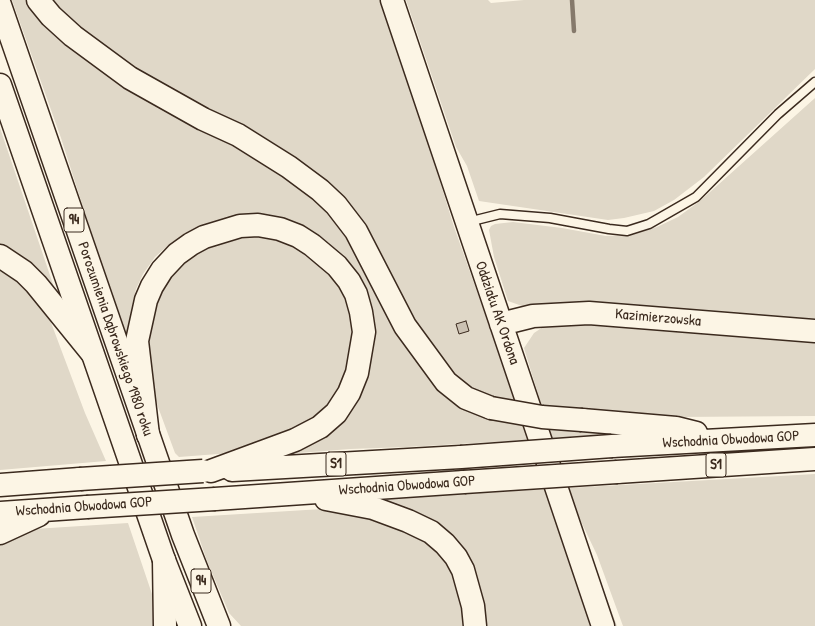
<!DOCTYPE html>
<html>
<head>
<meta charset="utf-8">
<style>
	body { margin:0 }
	canvas { display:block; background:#fcf5e5 }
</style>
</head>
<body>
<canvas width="815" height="626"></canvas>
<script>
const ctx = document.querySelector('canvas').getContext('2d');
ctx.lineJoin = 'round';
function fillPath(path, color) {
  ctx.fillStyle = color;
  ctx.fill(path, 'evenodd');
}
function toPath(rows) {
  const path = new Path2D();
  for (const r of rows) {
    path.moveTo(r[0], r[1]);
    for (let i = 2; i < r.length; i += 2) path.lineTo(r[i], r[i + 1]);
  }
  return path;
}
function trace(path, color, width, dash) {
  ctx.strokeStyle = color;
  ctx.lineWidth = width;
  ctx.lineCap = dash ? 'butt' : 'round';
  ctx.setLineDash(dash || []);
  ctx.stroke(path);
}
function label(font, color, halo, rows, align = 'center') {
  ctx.font = font + ' "Patrick Hand",sans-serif';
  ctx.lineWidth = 3.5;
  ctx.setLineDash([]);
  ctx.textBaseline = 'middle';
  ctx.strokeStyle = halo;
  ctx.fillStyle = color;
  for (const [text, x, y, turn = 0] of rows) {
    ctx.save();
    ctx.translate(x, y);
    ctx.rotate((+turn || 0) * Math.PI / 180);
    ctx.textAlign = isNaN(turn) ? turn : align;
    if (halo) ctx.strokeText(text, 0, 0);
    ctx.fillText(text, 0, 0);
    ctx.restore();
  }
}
fillPath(toPath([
	[12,0,25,0,31,10,53,33,70,47,299,184,334,219,346,235,391,319,502,421,525,426,529,440,406,447,350,449,286,454,349,411,366,384,372,344,365,290,354,269,324,239,311,230,289,220,265,214,234,217,214,222,195,229,172,242,155,257,143,274,136,289,131,310,128,348,61,138],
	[49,0,384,0,454,227,516,401,483,396,451,371,402,305,367,235,177,96,98,47],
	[406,0,488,0,491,3,524,0,815,0,815,69,704,177,674,200,654,211,624,218,608,220,479,201,467,166,456,147],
	[815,98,815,322,522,306,508,301,494,257,489,230,491,226,495,224,513,222,562,228,606,236,632,235,657,227,678,217,700,201],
	[0,128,56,293,18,254,0,244],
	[261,232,307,248,343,286,354,317,352,353,339,393,316,419,305,427,231,453,179,457,175,453,151,388,146,339,161,285,183,261,222,238],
	[0,264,44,304,85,413,106,461,0,470],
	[571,321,815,338,815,416,676,417,587,412,542,407,524,348,534,333,543,327],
	[548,428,626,435,552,439],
	[815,474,815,626,623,626,597,555,577,513,568,488],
	[549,489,596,626,484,626,482,594,469,562,378,499],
	[322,509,363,513,416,532,441,554,453,572,461,588,466,626,241,626,229,613,207,561,192,517],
	[576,522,589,550,617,626,610,626],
	[128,523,153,597,153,626,0,626,0,543,34,529]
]), '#e0d8c8');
trace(toPath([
	[572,0,574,31]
]), '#85796b', 4.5);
const building = toPath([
	[466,321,469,331,459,334,456,324,466,321]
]);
fillPath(building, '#ccc2b3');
trace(building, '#3b2a1e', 1);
const lane = toPath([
	[468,222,500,214,550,218,609,229,627,231,649,224,696,197,778,114,815,82]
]);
const secondary = toPath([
	[392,0,603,626],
	[501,324,533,316,589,313,815,331]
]);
const primary = toPath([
	[0,5,183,535,219,626],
	[0,85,164,560,190,626]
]);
const highway = toPath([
	[38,0,51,16,73,36,130,78,203,119,238,135,289,167,320,190,336,205,356,231,405,326,446,382,466,398,491,408],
	[0,256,24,272,36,284,92,353],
	[582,420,676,428,696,433],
	[148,435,137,341,146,300,152,286,162,270,177,254,191,244,204,237,240,226,258,225,280,229,298,236,312,245,337,266,349,281,356,294,361,312,364,332,357,373,349,393,336,413,320,427,295,440,211,471],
	[612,446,815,435],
	[232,470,461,457],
	[617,472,815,459],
	[0,485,80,479],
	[215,499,464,482],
	[326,499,373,508,408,521,431,532,445,544,456,557,463,570,473,606,475,626],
	[0,513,87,507],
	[0,533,39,515],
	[164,560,165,626]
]);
trace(lane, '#3b2a1e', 11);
trace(secondary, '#3b2a1e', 25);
trace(primary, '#3b2a1e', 25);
trace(highway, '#3b2a1e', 25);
trace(lane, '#fcf5e5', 8);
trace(secondary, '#fcf5e5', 22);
trace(primary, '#fcf5e5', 22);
trace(highway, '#fcf5e5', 22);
const highwayBridge = toPath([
	[491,408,542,417,582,420],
	[461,457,612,446],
	[80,479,203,471],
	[464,482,617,472],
	[87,507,215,499]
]);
trace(highwayBridge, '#3b2a1e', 25, []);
trace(highwayBridge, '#fcf5e5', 22);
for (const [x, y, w] of [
	[74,220,20],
	[336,464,20],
	[716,465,20],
	[201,581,20]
]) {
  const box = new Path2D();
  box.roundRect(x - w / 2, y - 12, w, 24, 3);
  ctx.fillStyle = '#fcf5e5';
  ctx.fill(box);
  trace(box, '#3b2a1e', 1);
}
label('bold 14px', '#3b2a1e', null, [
	["94",74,220],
	["S1",336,464],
	["S1",716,465],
	["94",201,581]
]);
label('15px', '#3b2a1e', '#fcf5e5', [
	["Oddziału AK Ordona",497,313,71],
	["Kazimierzowska",658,318,5],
	["Porozumienia Dąbrowskiego 1980 roku",115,339,71],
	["Wschodnia Obwodowa GOP",731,440,-3],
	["Wschodnia Obwodowa GOP",407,486,-4],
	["Wschodnia Obwodowa GOP",84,507,-4]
]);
</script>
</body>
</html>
